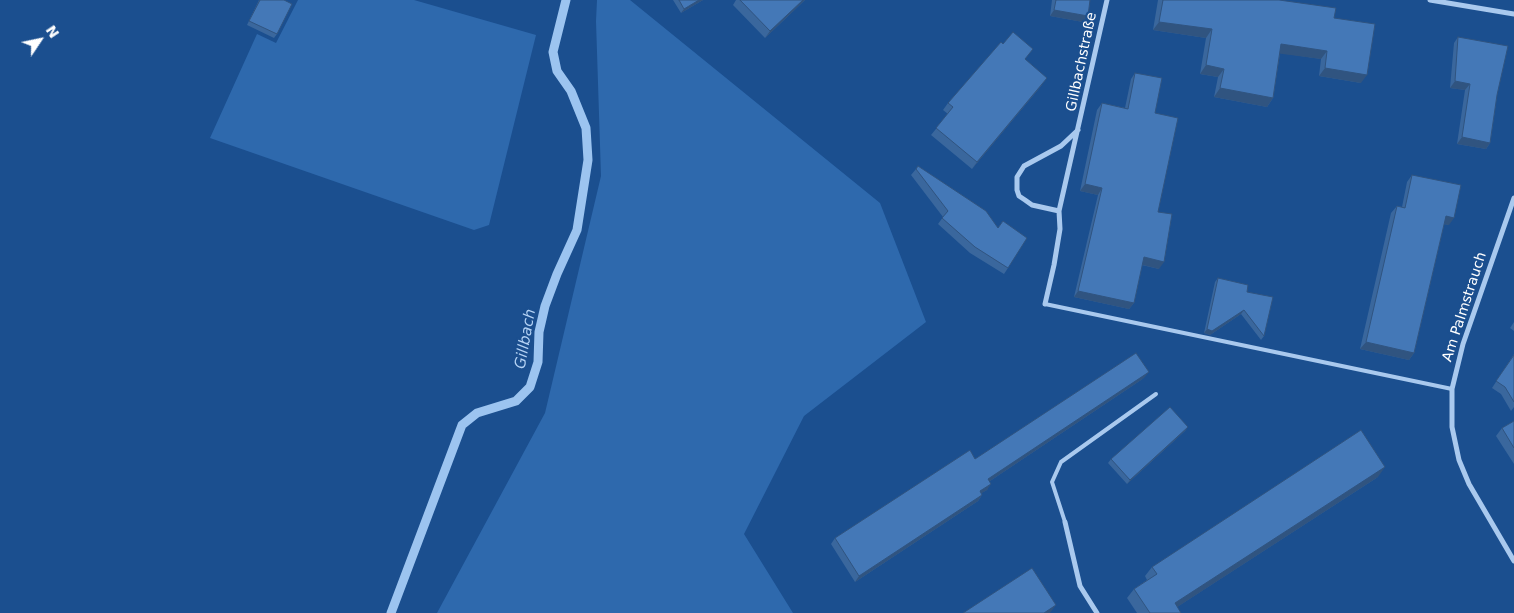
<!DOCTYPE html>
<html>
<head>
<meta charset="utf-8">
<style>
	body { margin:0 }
	#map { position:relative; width:1514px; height:613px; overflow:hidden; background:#1b4f8f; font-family:"DejaVu Sans",sans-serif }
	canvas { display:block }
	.north { position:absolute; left:15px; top:15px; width:50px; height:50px; -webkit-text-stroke:4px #1b4f8f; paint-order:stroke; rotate:56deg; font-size:14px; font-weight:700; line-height:20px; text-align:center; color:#fff }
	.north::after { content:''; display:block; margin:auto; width:18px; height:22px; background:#fff; clip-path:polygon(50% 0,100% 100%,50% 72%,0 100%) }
</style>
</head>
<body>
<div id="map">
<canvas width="1514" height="613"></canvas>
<div class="north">N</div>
</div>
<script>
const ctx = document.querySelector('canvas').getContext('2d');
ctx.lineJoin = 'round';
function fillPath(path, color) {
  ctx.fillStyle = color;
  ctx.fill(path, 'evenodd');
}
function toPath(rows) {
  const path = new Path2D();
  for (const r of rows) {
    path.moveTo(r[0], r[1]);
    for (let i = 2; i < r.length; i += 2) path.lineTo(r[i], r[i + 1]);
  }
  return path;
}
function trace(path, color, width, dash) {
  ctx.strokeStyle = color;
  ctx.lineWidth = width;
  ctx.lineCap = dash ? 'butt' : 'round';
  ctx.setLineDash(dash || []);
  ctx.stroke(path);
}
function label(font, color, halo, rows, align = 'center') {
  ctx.font = font + ' "DejaVu Sans",sans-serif';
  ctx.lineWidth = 4.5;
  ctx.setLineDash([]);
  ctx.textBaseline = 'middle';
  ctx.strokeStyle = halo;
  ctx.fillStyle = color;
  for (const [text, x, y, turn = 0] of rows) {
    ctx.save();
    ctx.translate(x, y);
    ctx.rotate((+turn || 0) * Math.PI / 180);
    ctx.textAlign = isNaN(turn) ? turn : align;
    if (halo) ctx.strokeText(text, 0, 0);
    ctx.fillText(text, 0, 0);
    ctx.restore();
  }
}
fillPath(toPath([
	[298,0,414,0,536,35,489,225,474,230,210,138,257,34,276,43],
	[597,0,630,0,880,203,926,322,804,416,744,534,793,613,437,613,545,413,601,176,596,21]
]), '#2e69ad');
trace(toPath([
	[391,613,462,425,477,413,516,401,530,387,538,362,539,332,545,306,557,274,577,230,588,160,586,128,571,91,557,71,553,52,566,0]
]), '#9cc4f0', 9);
trace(toPath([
	[1045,304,1452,389],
	[1065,522,1052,482,1061,462,1156,394]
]), '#a9c9ee', 4);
trace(toPath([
	[1430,0,1514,14],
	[1514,198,1463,344,1452,389,1452,427,1459,460,1469,484,1514,561],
	[1059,211,1032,205,1025,200,1019,196,1017,190,1017,177,1024,166,1061,146,1078,130],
	[1045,304,1054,265,1060,229,1059,211,1107,0],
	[1065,522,1080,586,1097,613]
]), '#a9c9ee', 5);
fillPath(toPath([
	[259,0,284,0,277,34,274,38,247,25],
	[673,0,703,0,681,13],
	[736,0,805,0,765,38,733,5],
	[1052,0,1090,0,1088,16,1083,22,1050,16],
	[1158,0,1279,0,1334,18,1361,83,1319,76,1321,59,1280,53,1273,98,1267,107,1214,97,1218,77,1200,74,1206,38,1153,30],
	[1458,37,1497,95,1490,143,1486,149,1457,144,1465,90,1450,88,1454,43],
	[1025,60,1042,85,972,169,931,135,948,114,943,110,948,103],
	[1135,73,1155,113,1158,212,1159,269,1142,265,1134,303,1129,309,1074,297,1098,195,1080,191,1097,110,1102,103,1125,108,1131,79],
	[916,169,998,228,1003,221,1008,268,1004,274,970,253,938,224,943,217,911,175],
	[1412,175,1449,225,1444,224,1414,353,1409,360,1360,349,1391,213,1397,206,1402,207,1407,182],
	[1218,278,1247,292,1264,336,1261,340,1241,314,1210,335,1204,333,1215,282],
	[1514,322,1514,331,1510,328],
	[1514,354,1514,407,1511,411,1501,394,1492,388],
	[1144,378,990,481,987,490,981,493,982,495,978,501,855,582,831,544,835,538,975,459],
	[1514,421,1514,464,1496,436,1502,428],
	[1188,427,1185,431,1127,484,1108,463,1111,459],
	[1378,477,1177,607,1181,613,1137,613,1127,598,1134,589,1147,580,1145,576,1152,567]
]), '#3a679d');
fillPath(toPath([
	[699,0,703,0,681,13,684,9],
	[803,0,805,0,765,38,770,31],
	[1054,10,1088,16,1083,22,1050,16],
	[1159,22,1212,29,1206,38,1153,30],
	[1281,44,1327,51,1321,59,1275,53],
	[1206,65,1224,69,1218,77,1200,74],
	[1325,68,1367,75,1361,83,1319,76],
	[1047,78,1042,85,972,169,977,162],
	[1455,81,1470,84,1465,90,1450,88],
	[1220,88,1273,98,1267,107,1214,97],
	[1462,137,1490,143,1486,149,1457,144],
	[1085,184,1102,188,1098,195,1080,191],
	[1446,216,1454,218,1449,225,1440,224],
	[1144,257,1164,262,1159,269,1139,264],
	[1078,291,1134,303,1129,309,1074,297],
	[1244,310,1241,314,1210,335,1204,333,1207,329],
	[1366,342,1414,353,1409,360,1360,349],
	[1149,372,1144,378,984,485,988,479],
	[1188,427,1185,431,1127,484,1130,480],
	[1385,467,1378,477,1168,613,1175,603],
	[991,484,987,490,975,497,980,491],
	[982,495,978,501,855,582,859,576],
	[1056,605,1050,613,1044,613]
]), '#305480');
const building = toPath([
	[260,0,284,0,292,4,277,34,249,21,260,0],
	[679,0,699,0,684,9,679,0],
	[740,0,803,0,770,31,740,0],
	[1056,0,1090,0,1088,16,1054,10,1056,0],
	[1163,0,1279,0,1336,8,1334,18,1375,24,1367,75,1325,68,1327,51,1281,44,1273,98,1220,88,1224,69,1206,65,1212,29,1159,22,1163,0],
	[1013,32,1033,49,1025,59,1047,78,977,162,936,128,953,107,948,103,1001,42,1003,44,1013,32],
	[1458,37,1508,46,1497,95,1490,143,1462,137,1470,84,1455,81,1458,37],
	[1135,73,1162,78,1155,113,1178,118,1158,212,1172,214,1164,262,1144,257,1134,303,1078,291,1102,188,1085,184,1102,103,1128,109,1135,73],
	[918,166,986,211,998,228,1003,221,1027,238,1008,268,975,247,942,218,948,211,916,169,918,166],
	[1412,175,1461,185,1454,218,1446,216,1414,353,1366,342,1397,206,1405,208,1412,175],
	[1218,278,1248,285,1247,292,1273,297,1264,336,1244,310,1212,331,1207,329,1218,278],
	[1136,353,1149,372,988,479,991,484,980,491,982,495,859,576,835,538,970,450,975,459,1136,353],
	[1514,355,1514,402,1505,387,1496,381,1514,355],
	[1170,407,1188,427,1130,480,1111,459,1170,407],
	[1514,421,1514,448,1502,428,1514,421],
	[1361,430,1385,467,1175,603,1181,613,1150,613,1134,589,1157,574,1152,567,1361,430],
	[1032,568,1056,605,1044,613,963,613,1032,568]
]);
fillPath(building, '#4478b7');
trace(building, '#305480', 1);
label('14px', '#fff', '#1b4f8f', [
	["Gillbachstraße",1082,62,-78],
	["Am Palmstrauch",1465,307,-72]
]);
label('italic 15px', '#b5d3f5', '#1b4f8f', [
	["Gillbach",526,339,-80]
]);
</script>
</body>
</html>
